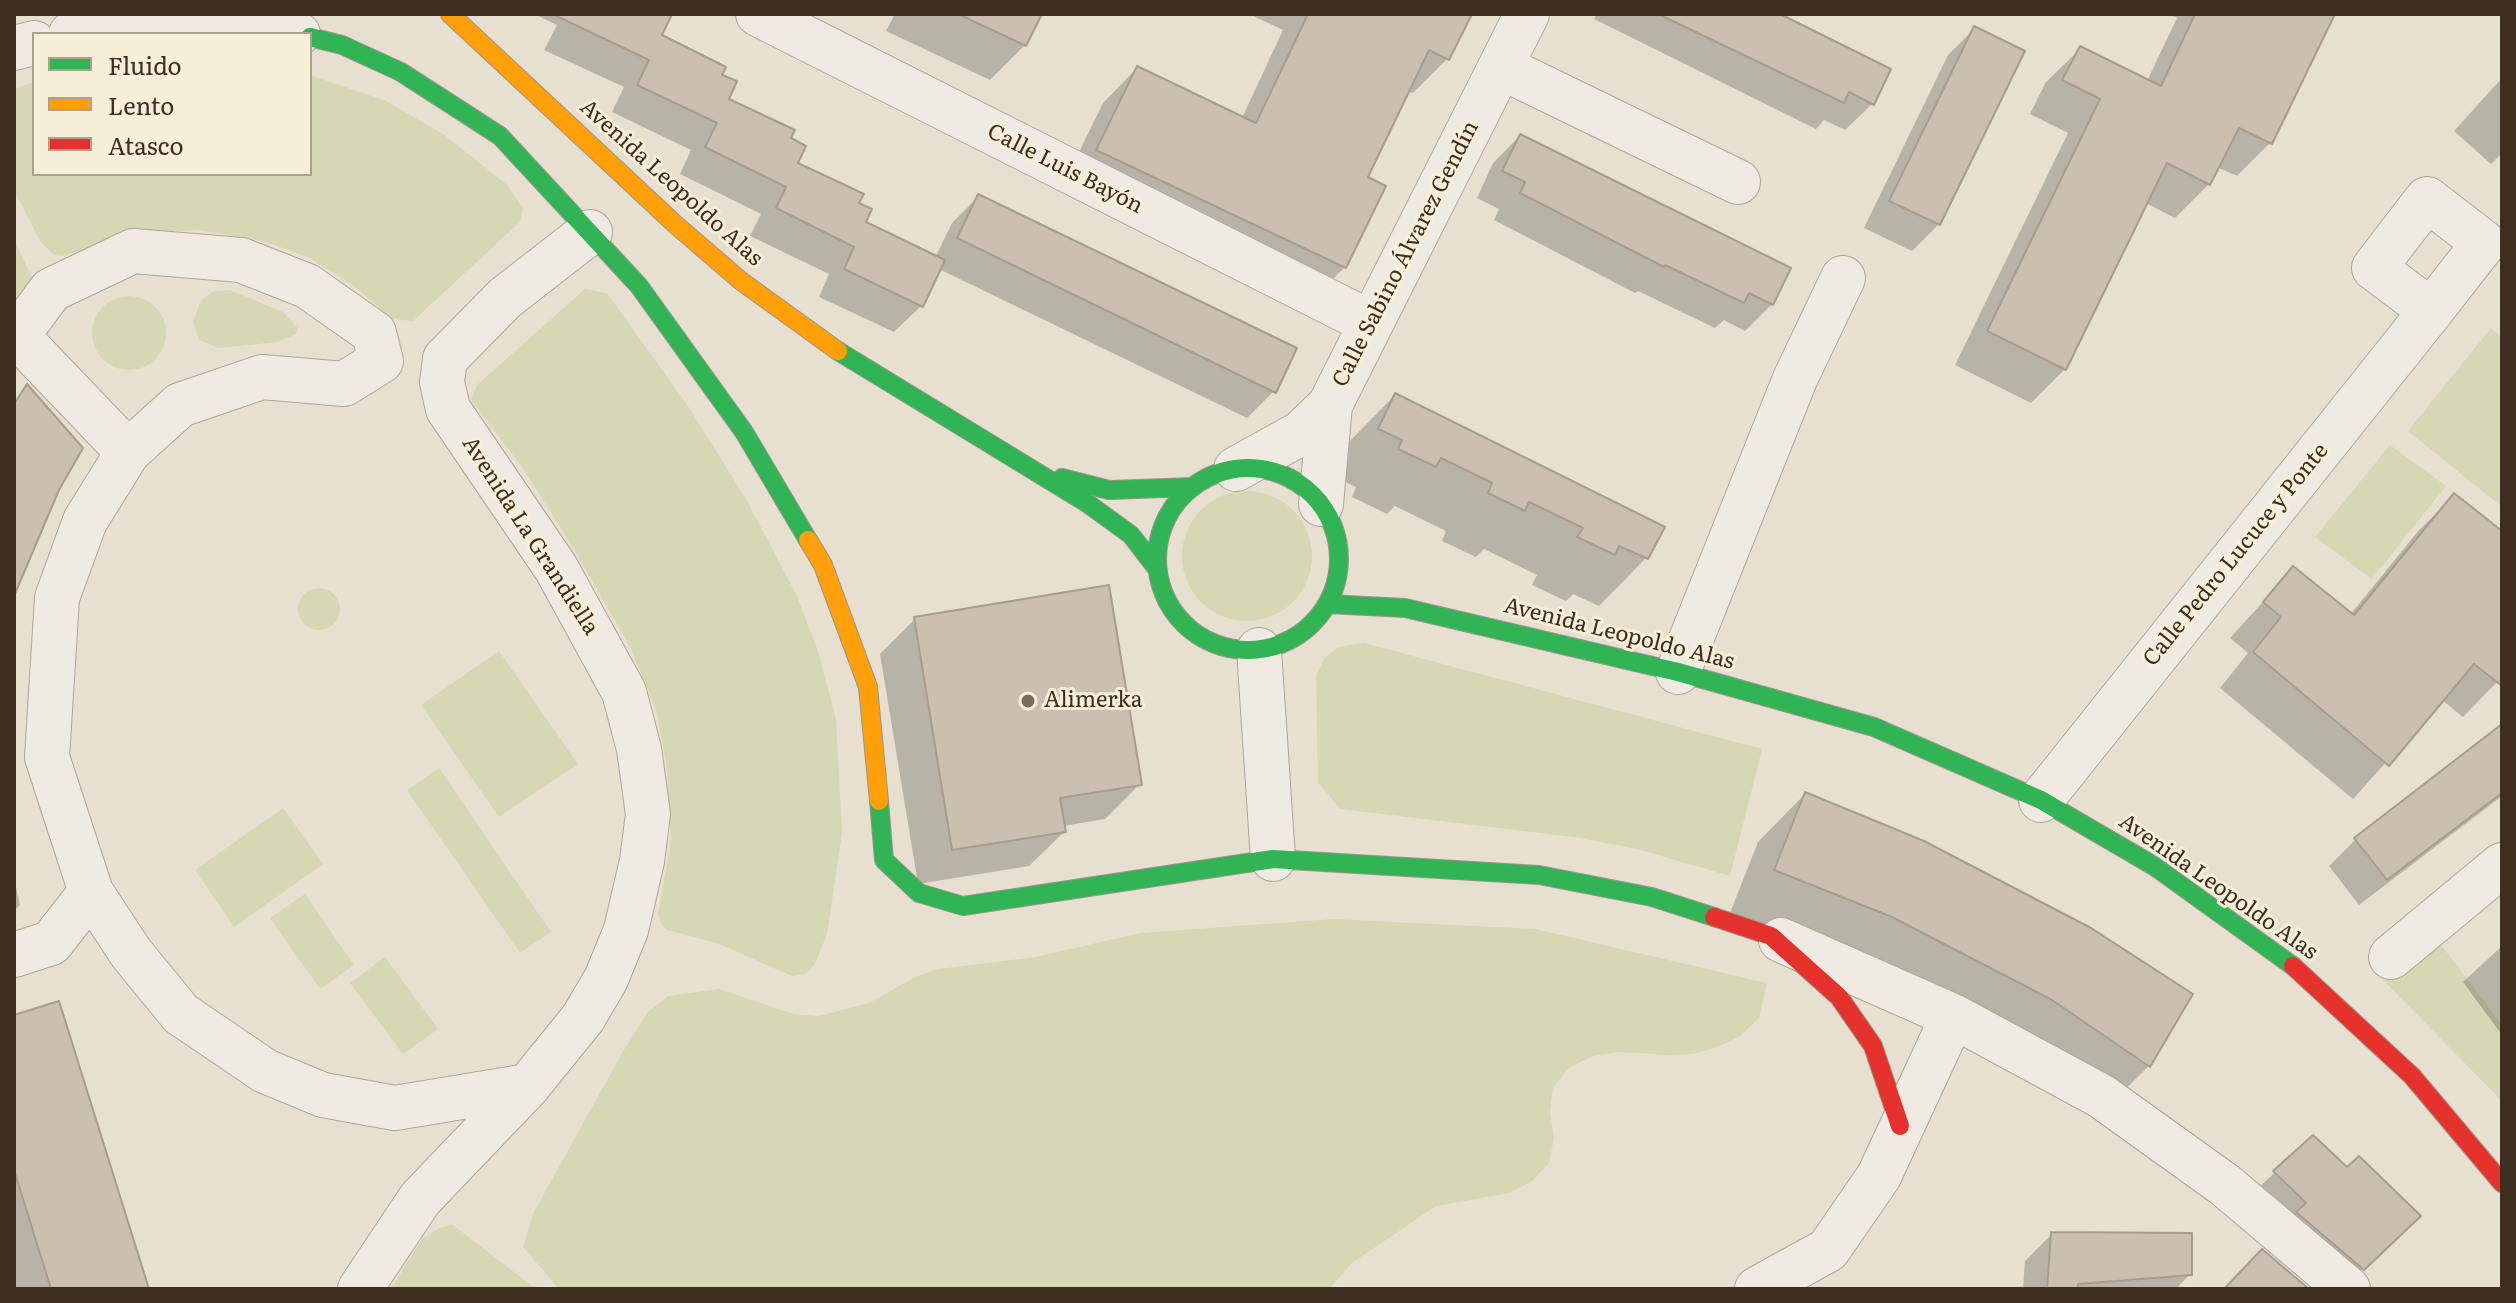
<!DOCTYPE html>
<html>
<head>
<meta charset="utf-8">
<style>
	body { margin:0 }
	#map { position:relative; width:2516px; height:1303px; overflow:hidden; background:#e7e0d1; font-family:Literata,serif }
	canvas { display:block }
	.frame { position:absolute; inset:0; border:16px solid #3d2e20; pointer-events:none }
	.legend { position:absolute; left:32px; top:32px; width:280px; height:144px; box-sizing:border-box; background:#f7eed8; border:2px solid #ada18e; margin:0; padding:10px 14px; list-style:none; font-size:24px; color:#3d2e20 }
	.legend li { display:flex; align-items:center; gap:16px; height:40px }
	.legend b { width:40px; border:2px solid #ada18e }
</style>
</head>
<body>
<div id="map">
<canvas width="2516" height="1303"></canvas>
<div class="frame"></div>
<ul class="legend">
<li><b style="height:10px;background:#30b455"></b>Fluido</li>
<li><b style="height:10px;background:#ff9f0a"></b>Lento</li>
<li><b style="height:10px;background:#e5322d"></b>Atasco</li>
</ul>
</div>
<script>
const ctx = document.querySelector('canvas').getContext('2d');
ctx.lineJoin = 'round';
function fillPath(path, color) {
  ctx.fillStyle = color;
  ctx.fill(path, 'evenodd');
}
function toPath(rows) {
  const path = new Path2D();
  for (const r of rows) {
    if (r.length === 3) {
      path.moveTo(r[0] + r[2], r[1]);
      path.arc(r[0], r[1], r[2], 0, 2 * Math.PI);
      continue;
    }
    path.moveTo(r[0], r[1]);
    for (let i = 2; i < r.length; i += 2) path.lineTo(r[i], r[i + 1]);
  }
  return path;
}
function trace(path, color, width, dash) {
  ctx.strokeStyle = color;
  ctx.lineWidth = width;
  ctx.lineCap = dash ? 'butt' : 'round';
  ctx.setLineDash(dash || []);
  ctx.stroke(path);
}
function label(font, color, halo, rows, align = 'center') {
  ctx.font = font + ' Literata,serif';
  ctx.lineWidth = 6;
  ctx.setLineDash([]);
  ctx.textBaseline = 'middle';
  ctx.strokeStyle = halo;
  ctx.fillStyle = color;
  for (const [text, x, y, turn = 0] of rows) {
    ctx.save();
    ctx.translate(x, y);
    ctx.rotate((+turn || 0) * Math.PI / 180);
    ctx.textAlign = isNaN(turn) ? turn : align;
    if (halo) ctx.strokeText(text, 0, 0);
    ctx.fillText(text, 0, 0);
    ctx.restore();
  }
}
fillPath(toPath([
	[310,75,386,101,443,134,506,184,523,208,520,222,413,321,392,319,353,285,310,258,263,241,200,230,147,232,62,256,54,255,40,241,14,190,14,89,34,82,34,174,310,174],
	[14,240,34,281,14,308],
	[585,289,607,293,688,406,746,499,797,596,818,651,836,719,842,833,827,934,815,964,806,974,792,976,717,943,667,930,661,923,658,914,671,841,667,768,657,713,630,647,574,549,522,467,471,400,477,385],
	[230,290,283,312,297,327,296,334,278,342,218,348,199,340,193,322,201,300,214,291],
	[129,333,37],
	[2491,328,2502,337,2502,507,2408,431],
	[2390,445,2446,486,2372,579,2315,537],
	[1247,556,65],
	[319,609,21],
	[1364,643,1762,749,1730,876,1637,849,1581,838,1341,809,1318,783,1316,675,1324,659,1338,647],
	[499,651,578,764,499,817,421,705],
	[439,768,551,932,520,953,407,790],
	[283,808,323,864,234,927,195,870],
	[305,894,354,965,320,989,270,918],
	[1334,919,1535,929,1767,983,1759,1018,1740,1036,1717,1047,1693,1054,1667,1055,1619,1052,1593,1056,1570,1067,1553,1087,1550,1113,1554,1138,1549,1163,1532,1181,1510,1193,1436,1206,1352,1263,1329,1289,559,1289,523,1247,534,1212,622,1053,648,1012,668,996,719,989,793,1014,819,1016,869,1003,915,977,938,969,1036,957,1140,933],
	[2436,938,2502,1025,2502,1101,2381,978],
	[385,957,438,1029,403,1054,350,983],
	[453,1225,536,1289,391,1289,422,1239,441,1227]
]), '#d6d7b3');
fillPath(toPath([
	[534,14,655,14,659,36,720,76,726,100,788,139,795,164,856,204,863,223,935,258,952,223,979,196,1274,391,1247,418,939,269,921,306,894,332,819,297,829,274,750,236,761,214,680,174,691,150,612,112,624,87,544,50,557,25],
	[895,14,1040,14,1025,45,990,80,886,31],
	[1249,14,1470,14,1447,59,1413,93,1407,91,1365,177,1345,267,1310,301,1063,185,1103,103,1137,68,1242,118,1283,30],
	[1597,14,1776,14,1872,104,1845,130,1824,120,1816,129,1594,19],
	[2168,14,2333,14,2271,142,2237,176,2217,167,2209,184,2175,218,2146,203,2065,369,2031,403,1955,365,2068,133,2030,114,2046,82,2080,49,2147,81,2177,18],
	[1975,28,1939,224,1912,251,1864,228,1948,55],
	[2502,78,2502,153,2491,164,2454,131],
	[1520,136,1772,304,1745,331,1724,320,1715,328,1638,291,1635,293,1494,220,1499,209,1477,198,1493,163],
	[1395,395,1646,558,1599,606,1573,594,1566,601,1532,585,1537,575,1484,549,1476,557,1442,541,1446,531,1395,506,1387,514,1352,497,1356,487,1332,476,1348,443],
	[2454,496,2498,530,2502,525,2502,677,2463,717,2442,700,2353,799,2220,688,2248,653,2230,638,2293,569,2350,615,2419,530],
	[915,619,1139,785,1105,819,1063,826,1064,832,1029,866,918,884,880,654],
	[2502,727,2502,796,2359,905,2329,866,2356,839],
	[1805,794,2149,1066,2101,1113,1728,918,1758,842],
	[14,878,20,905,14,911],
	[2502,946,2502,1035,2463,982],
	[14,1017,147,1289,14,1289],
	[2313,1137,2400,1234,2344,1286,2256,1190],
	[2052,1234,2190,1274,2176,1289,2023,1289,2025,1261]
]), '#0003');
const building = toPath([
	[552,14,672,14,662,35,726,67,722,75,737,81,729,99,795,130,791,138,806,146,798,163,864,194,859,203,872,209,866,222,945,260,923,307,844,269,854,247,776,208,786,187,705,147,717,123,637,85,649,60,552,14],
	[958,14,1042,14,1026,46,958,14],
	[1308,14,1472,14,1449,60,1429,50,1368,177,1386,186,1346,268,1096,150,1137,66,1256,123,1308,14],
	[1658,14,1780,14,1891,69,1874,105,1849,92,1844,103,1658,14],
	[2195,14,2335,14,2272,144,2239,128,2210,185,2167,163,2066,370,1987,331,2100,99,2062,80,2080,46,2161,86,2195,14],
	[1974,26,2025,51,1940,225,1889,201,1974,26],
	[1520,134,1791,268,1773,305,1749,293,1744,303,1665,265,1664,267,1520,193,1525,182,1502,171,1520,134],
	[978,194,1297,348,1276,393,957,238,978,194],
	[27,384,83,448,59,490,14,596,14,404,27,384],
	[1395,393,1665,527,1648,559,1619,546,1615,555,1577,537,1583,528,1529,502,1525,511,1488,493,1492,483,1441,458,1436,467,1398,449,1402,440,1378,429,1395,393],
	[2454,493,2502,531,2502,686,2474,664,2389,766,2253,652,2281,617,2263,602,2293,566,2354,615,2454,493],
	[1109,585,1142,785,1060,798,1066,832,952,850,914,617,1109,585],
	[2502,724,2502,793,2387,880,2354,838,2502,724],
	[1805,792,1924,841,2091,928,2193,994,2150,1067,2052,1000,1892,917,1774,870,1805,792],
	[59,1001,149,1289,51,1289,14,1170,14,1015,59,1001],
	[2313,1135,2347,1167,2359,1156,2421,1216,2364,1270,2296,1212,2306,1203,2273,1171,2313,1135],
	[2051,1232,2192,1233,2192,1275,2078,1284,2078,1289,2047,1289,2051,1232],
	[2262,1249,2309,1289,2224,1289,2262,1249]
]);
fillPath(building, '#cbbfb2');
trace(building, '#a89c90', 2);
const street = toPath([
	[758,14,1371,323],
	[71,34,162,21,260,24,298,34],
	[14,48,34,43],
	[1501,67,1738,182],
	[17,336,128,452],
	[14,340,51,290,133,251,241,260,307,286,374,333,381,361,344,384,262,377,180,405,128,452,85,521,57,598,47,757,91,892,131,953,181,1014,265,1071,323,1095,395,1108,528,1086],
	[1236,469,1301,433,1330,405],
	[1321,504,1330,405,1527,14],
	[1259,650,1273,859],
	[1678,672,1795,379,1843,278],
	[2041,800,2431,311,2484,243,2427,199,2374,268,2431,311],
	[1781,940,1953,1016,2101,1096,2225,1185,2348,1289],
	[14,955,51,943,91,892],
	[2391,957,2502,865],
	[360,1289,420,1199,528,1086,583,1018,606,979,626,930,642,861,648,814,639,749,624,692,556,568,448,409,442,382,445,359,505,298,590,232],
	[1757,1289,1828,1250,1879,1176,1953,1016]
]);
const fast = toPath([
	[310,37,342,45,401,72,500,136,639,286,744,432,808,540],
	[838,351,1087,503,1131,535,1158,570],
	[1248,559,91],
	[1062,478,1109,490,1193,487],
	[1328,604,1405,608,1678,672,1874,727,2041,800,2154,866,2293,966],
	[879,801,884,860,919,893,963,906,1273,859,1539,875,1652,897,1714,917]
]);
const slow = toPath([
	[450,14,676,225,741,281,838,351],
	[808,540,823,565,868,687,879,801]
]);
const jam = toPath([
	[1714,917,1771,936,1839,997,1873,1046,1900,1126],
	[2293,966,2412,1076,2502,1183]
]);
trace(street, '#ada599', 46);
trace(fast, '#9c958a', 20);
trace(slow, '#9c958a', 20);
trace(jam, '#9c958a', 20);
trace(street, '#efebe3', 44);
trace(fast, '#30b455', 18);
trace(slow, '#ff9f0a', 18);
trace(jam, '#e5322d', 18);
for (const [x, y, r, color] of [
	[1028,701,8,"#786c5e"]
]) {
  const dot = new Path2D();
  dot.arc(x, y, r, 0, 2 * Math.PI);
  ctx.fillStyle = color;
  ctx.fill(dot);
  trace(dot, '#f7eed8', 3);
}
label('22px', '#3d2e20', '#f7eed8', [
	["Calle Luis Bayón",1065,169,27],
	["Avenida Leopoldo Alas",671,183,42],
	["Calle Sabino Álvarez Gendín",1406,254,-63],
	["Avenida La Grandiella",530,536,57],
	["Calle Pedro Lucuce y Ponte",2236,555,-51],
	["Avenida Leopoldo Alas",1619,634,14],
	["Avenida Leopoldo Alas",2218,887,35]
]);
label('22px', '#3d2e20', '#f7eed8', [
	["Alimerka",1044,701]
], 'left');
</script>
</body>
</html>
